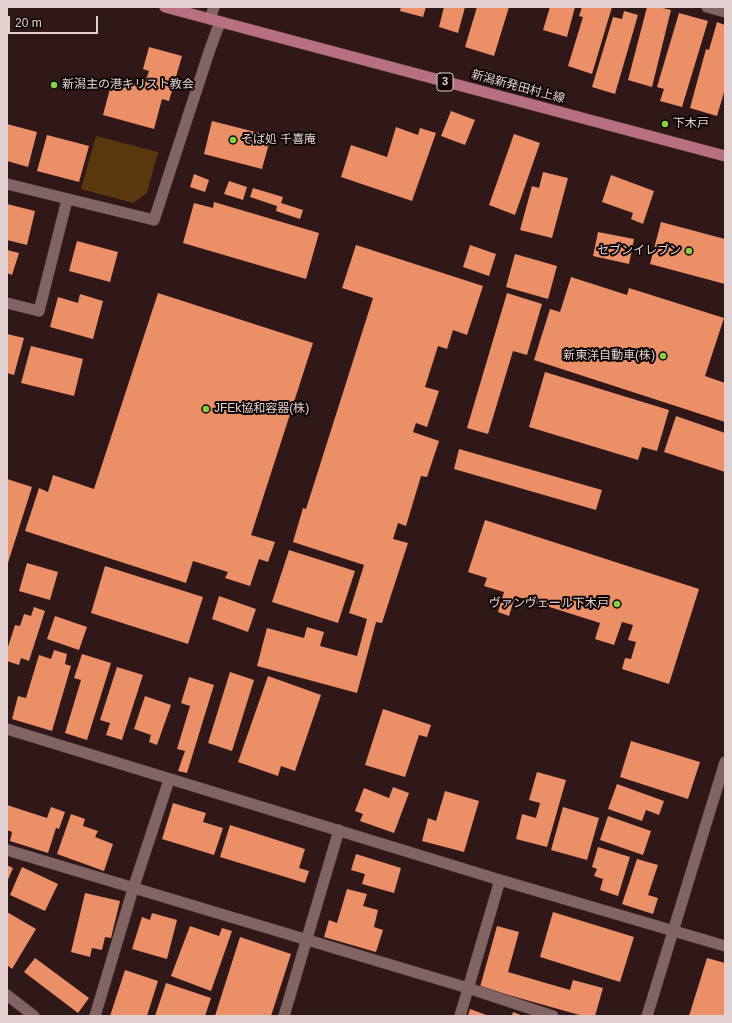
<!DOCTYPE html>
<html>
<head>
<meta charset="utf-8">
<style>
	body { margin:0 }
	#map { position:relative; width:732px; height:1023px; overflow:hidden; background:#311818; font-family:Arial,sans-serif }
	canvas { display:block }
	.frame { position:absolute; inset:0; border:8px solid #e1d0cf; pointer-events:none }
	.scale { position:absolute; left:8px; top:16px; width:90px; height:18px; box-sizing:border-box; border:2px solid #e1d0cf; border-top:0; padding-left:5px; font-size:12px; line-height:14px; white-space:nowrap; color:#e1d0cf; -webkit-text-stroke:3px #110707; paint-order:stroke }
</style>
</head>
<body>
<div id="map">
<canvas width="732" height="1023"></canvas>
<div class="frame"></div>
<div class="scale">20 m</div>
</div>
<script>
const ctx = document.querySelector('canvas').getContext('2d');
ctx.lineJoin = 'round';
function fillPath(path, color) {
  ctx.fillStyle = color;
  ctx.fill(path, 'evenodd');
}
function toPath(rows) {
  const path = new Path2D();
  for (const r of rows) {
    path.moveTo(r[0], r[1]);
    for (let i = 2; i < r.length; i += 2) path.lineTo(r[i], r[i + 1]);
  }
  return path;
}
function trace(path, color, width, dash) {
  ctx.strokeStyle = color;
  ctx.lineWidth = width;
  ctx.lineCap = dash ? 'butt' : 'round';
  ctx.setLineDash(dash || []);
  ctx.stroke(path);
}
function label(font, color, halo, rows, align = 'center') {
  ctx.font = font + ' Arial,"Noto Sans JP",sans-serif';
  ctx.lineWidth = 4;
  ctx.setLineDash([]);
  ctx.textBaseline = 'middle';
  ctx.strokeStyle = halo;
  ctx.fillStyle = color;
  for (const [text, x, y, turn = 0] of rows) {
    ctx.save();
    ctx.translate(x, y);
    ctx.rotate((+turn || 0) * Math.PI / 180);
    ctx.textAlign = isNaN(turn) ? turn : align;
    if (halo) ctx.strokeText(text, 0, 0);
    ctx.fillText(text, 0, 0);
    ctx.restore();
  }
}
fillPath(toPath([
	[96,136,158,152,147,193,133,203,81,189]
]), '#5a380e');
fillPath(toPath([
	[401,7,426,7,423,17,400,11],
	[444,7,465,7,458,33,439,27],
	[477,7,509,7,494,56,465,47],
	[550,7,575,7,567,37,543,30],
	[582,7,612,7,592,74,568,66,583,17,579,16],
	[647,7,659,7,671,10,652,87,628,80],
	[624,11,638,15,615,94,592,87,613,17,622,19],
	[679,13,708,21,682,107,660,101,664,89,657,87],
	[717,22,725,25,725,89,717,116,690,108,706,49,709,50],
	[149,47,182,56,169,101,162,99,154,129,103,115,111,85,122,89,124,80,144,86,149,71,143,69],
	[451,111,475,120,465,145,441,136],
	[212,121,271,136,262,169,204,154],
	[7,124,37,132,28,167,7,161],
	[396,127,418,135,420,128,436,133,412,201,341,177,351,145,387,157],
	[514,134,540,143,515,215,489,205],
	[47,135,89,146,79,182,37,171],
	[543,172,568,178,552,238,520,230,532,186,539,188],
	[194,174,209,180,205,192,190,187],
	[611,175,654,191,643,224,631,219,633,213,602,202],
	[229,181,247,187,243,200,224,194],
	[253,188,283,197,281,203,303,210,300,219,276,211,277,206,250,197],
	[214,202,319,233,306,279,183,243,194,203,213,208],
	[7,204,35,211,27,245,7,240],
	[661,222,725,239,725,284,650,264],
	[598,232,634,239,629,264,593,256],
	[77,241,118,252,110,282,69,271],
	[356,245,483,286,467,335,453,330,447,349,438,346,425,387,439,391,427,427,416,423,413,432,439,441,427,477,421,476,406,526,398,523,393,539,408,543,382,623,376,622,357,693,257,666,267,628,304,638,307,627,324,632,320,646,357,656,367,619,349,613,364,565,293,542,303,508,306,509,373,298,342,288],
	[470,245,496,254,489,276,463,267],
	[7,250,19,253,12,275,7,273],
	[515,254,557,266,548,299,506,287],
	[571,277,627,295,629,288,724,318,705,376,725,383,725,422,534,360,550,309,560,312],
	[158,293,313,343,251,535,275,542,268,562,259,559,250,586,225,578,228,572,193,561,186,583,25,531,39,488,48,492,53,475,94,489],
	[507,293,542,304,527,355,513,351,488,434,467,428],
	[80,294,103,301,93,339,50,327,58,297,78,303],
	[7,334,24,338,14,375,7,373],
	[31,346,83,359,74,396,21,383],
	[545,372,669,410,657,451,642,447,638,460,529,427],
	[676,416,725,433,725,472,664,452],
	[459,449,602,490,596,510,454,469],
	[7,479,32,487,7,566],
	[485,520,699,589,669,684,622,669,625,658,631,659,636,642,628,640,633,625,622,622,614,645,595,639,600,623,515,596,509,616,498,612,504,592,484,586,487,578,468,572],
	[289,550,355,571,338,623,272,602],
	[27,563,58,572,50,600,19,591],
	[105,566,203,597,188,644,91,613],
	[219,596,256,609,248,632,212,619],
	[34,607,45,611,29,661,21,658,19,665,7,661,7,650,15,625,20,626,24,614,31,616],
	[55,616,87,627,79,650,47,639],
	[54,650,67,654,65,664,71,666,52,731,12,719,18,696,26,698,39,655,51,659],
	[82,654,111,663,87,740,65,733,81,680,74,678],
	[117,667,143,675,122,740,106,735,110,723,100,720],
	[230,672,254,680,232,751,208,743],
	[268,676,321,695,295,771,281,766,278,776,238,762],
	[189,677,214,685,187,773,178,771,185,751,177,749,190,706,181,703],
	[145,696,171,705,157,745,149,742,151,735,134,729],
	[383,709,431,725,427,737,419,735,405,777,365,765],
	[631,741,700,762,688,799,620,777],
	[537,772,566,780,547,847,516,839,522,814,536,818,540,803,529,800],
	[617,784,664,801,659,815,646,810,642,821,608,809],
	[393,787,409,793,394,833,360,821,363,814,355,811,364,788,389,798],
	[445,791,479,801,464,852,422,841,428,818,436,821],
	[173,803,206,813,203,822,223,828,214,855,162,839],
	[7,805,47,818,51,807,65,812,59,829,56,828,48,853,10,841,12,832,7,830],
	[563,807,599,818,587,860,551,850],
	[71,814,85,819,83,826,98,831,95,837,113,844,104,871,57,854],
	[608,816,651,831,643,855,600,840],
	[230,825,305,849,299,868,309,871,305,883,220,857],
	[598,847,630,857,618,896,600,890,603,879,594,876,597,869,592,867],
	[356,854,401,868,394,893,362,884,365,874,351,870],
	[637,859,658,865,648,895,658,898,653,914,622,904],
	[7,865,13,868,7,882],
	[22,867,58,884,45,911,10,895],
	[347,889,367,894,363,906,378,910,374,927,383,930,376,952,324,937,329,920,337,923],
	[85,893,120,901,111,938,105,937,102,950,92,948,90,957,71,952],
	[7,912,36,929,12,969,7,965],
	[553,912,634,937,620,982,540,957],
	[152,913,177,920,167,959,132,949,142,917,150,920],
	[190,926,219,936,222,928,232,931,211,991,171,976],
	[497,926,519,932,508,972,570,990,573,980,603,988,595,1016,583,1016,480,987],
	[240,937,291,954,271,1016,215,1016],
	[35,958,89,998,78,1013,24,972],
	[707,958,725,963,725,1016,689,1016],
	[125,970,158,981,147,1016,110,1016],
	[166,983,211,998,205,1016,155,1016],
	[470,1009,489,1016,468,1016],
	[513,1012,523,1016,512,1016]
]), '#eb8f67');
const minor = toPath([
	[707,7,725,12],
	[210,19,214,7],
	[7,184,154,220,210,49,220,22],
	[7,303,39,311,67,200],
	[7,729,500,880,725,946],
	[7,850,468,988,553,1016],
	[7,995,34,1016],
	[95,1016,133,889,169,780],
	[284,1016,339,830],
	[460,1016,500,880],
	[647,1016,725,762]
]);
const primary = toPath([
	[165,7,725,156]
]);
trace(minor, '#473435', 12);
trace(primary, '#473435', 12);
trace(minor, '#826462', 11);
trace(primary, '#b76f82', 11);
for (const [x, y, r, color] of [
	[54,85,4,"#87cf4a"],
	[665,124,4,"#87cf4a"],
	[233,140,4,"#87cf4a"],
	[689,251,4,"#87cf4a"],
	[663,356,4,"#87cf4a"],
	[206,409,4,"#87cf4a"],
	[617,604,4,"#87cf4a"]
]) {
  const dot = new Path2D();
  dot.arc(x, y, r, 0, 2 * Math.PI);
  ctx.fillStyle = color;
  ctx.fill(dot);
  trace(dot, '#110707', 1.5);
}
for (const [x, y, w] of [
	[445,82,16]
]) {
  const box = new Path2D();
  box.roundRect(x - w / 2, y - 9, w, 18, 3);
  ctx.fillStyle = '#110707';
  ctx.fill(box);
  trace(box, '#e1d0cf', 1);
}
label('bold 11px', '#e1d0cf', null, [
	["3",445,82]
]);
label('12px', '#e1d0cf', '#110707', [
	["新潟主の港キリスト教会",62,85],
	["下木戸",673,124],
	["そば処 千喜庵",241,140],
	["セブンイレブン",681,251,"right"],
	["新東洋自動車(株)",655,356,"right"],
	["JFEk協和容器(株)",214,409],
	["ヴァンヴェール下木戸",609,604,"right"]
], 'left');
label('12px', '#e1d0cf', '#110707', [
	["新潟新発田村上線",518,87,15]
]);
</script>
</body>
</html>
